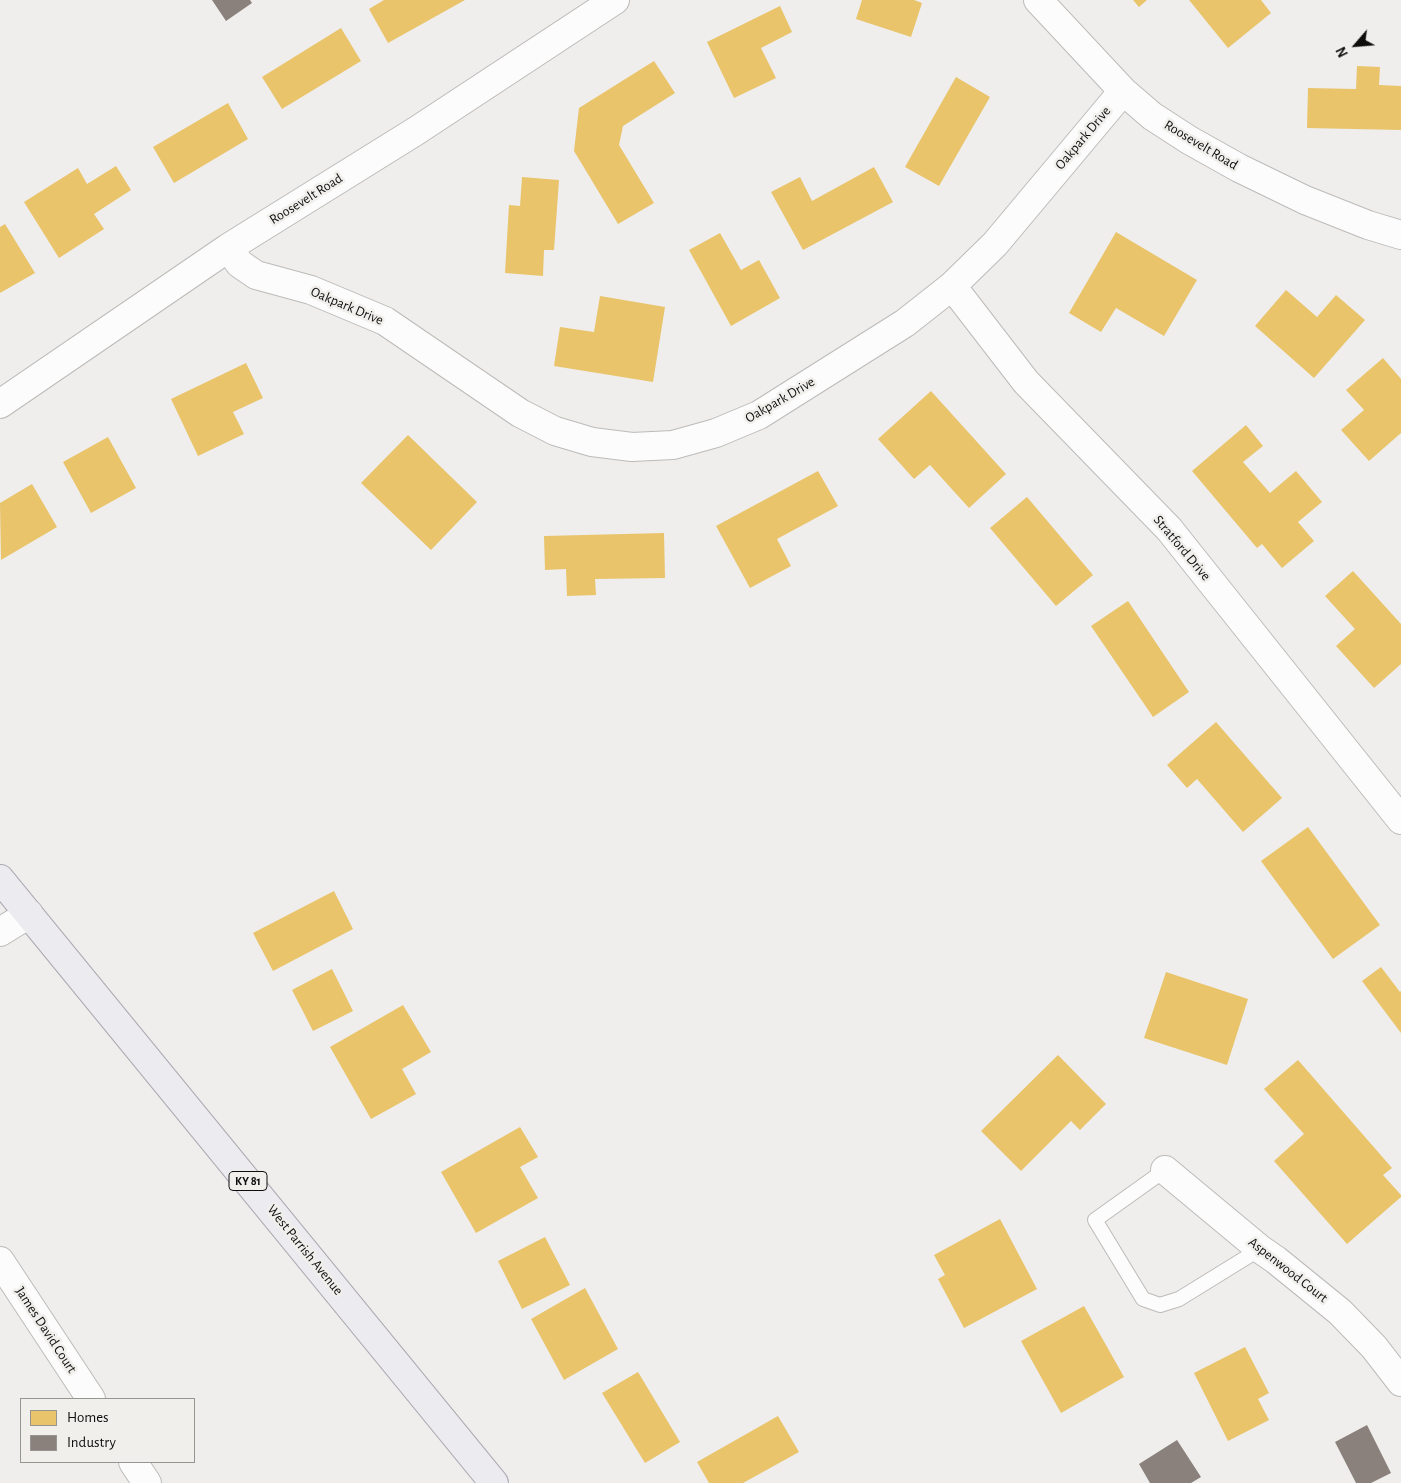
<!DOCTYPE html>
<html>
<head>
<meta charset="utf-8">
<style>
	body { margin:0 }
	#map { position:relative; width:1401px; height:1483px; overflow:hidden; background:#efeeec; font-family:"Alegreya Sans",sans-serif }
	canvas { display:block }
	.legend { position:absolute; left:20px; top:1398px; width:175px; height:65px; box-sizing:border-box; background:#f0efeb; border:1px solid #969592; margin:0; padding:6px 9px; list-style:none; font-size:15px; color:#0e0d0c }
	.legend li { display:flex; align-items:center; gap:10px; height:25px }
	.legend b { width:25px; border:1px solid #969592 }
	.north { position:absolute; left:1331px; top:20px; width:50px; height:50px; -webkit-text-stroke:4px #f0efeb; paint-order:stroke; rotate:243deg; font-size:14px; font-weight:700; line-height:20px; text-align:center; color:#0e0d0c }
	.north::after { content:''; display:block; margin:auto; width:18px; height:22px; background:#0e0d0c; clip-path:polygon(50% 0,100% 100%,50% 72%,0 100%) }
</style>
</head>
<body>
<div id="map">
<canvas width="1401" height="1483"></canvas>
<ul class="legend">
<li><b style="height:14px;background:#e9c46a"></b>Homes</li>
<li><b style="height:14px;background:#8a817c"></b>Industry</li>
</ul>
<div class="north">N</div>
</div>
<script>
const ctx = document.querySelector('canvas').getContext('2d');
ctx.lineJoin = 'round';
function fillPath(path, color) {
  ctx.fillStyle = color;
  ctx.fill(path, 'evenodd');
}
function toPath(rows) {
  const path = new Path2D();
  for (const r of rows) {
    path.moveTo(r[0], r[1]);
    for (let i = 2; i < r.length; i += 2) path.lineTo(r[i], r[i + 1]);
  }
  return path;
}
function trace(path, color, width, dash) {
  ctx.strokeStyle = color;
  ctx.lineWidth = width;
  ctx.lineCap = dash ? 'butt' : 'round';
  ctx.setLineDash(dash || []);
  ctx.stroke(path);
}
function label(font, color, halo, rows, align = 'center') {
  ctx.font = font + ' "Alegreya Sans",sans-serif';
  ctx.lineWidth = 5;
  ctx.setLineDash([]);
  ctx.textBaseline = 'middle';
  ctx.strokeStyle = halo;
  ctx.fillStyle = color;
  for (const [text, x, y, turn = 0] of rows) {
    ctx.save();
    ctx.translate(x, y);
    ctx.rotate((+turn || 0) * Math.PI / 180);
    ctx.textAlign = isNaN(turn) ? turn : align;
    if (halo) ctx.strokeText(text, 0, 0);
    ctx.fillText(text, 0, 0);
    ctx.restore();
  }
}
fillPath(toPath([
	[384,0,465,0,388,43,369,9],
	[862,0,914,0,922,3,911,37,856,19],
	[1133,0,1147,0,1139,7],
	[1189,0,1261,0,1271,13,1228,48],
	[780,6,792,32,761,48,776,78,734,98,707,42],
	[341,28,361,61,282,109,262,77],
	[654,61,675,93,623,126,619,145,654,203,618,224,574,151,579,108],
	[1357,66,1380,67,1379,85,1401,86,1401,130,1307,128,1308,88,1356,89],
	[956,77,990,97,939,186,905,167],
	[228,103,248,139,174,183,153,147],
	[116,166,131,190,94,214,104,229,59,258,24,202,78,168,87,184],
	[874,167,893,202,803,250,771,192,800,177,812,201],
	[522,177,559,180,554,250,544,250,543,276,505,273,509,205,520,206],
	[5,224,35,273,0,293,0,227],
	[1116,232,1197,280,1164,336,1116,308,1101,332,1069,313],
	[720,233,741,270,759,260,780,298,731,326,689,250],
	[1286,290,1317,317,1336,295,1365,320,1314,378,1255,326],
	[600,296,665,307,653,382,554,366,560,327,594,332],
	[1383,358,1401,379,1401,433,1369,461,1341,430,1364,410,1346,390],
	[246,363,263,398,233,412,244,434,198,456,171,399],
	[931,391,1006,474,969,508,930,465,914,479,878,439],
	[1246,425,1263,446,1243,462,1270,493,1296,471,1322,502,1298,522,1314,541,1282,568,1262,544,1257,548,1192,471],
	[408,435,477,502,431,550,361,483],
	[108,437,136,488,91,513,63,462],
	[818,471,838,506,777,539,791,566,750,588,716,526],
	[32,484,57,527,1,560,0,503],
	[1027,497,1093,575,1056,606,990,528],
	[664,533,665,578,595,579,596,595,567,596,566,569,545,570,544,536],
	[1353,571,1401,624,1401,664,1374,688,1336,646,1355,629,1325,596],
	[1128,601,1189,692,1153,717,1091,626],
	[1216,722,1282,798,1243,832,1197,779,1187,788,1167,765],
	[1308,827,1380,925,1333,959,1261,861],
	[334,891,353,929,273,971,253,933],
	[1381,967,1400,992,1401,991,1401,1033,1362,981],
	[332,969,353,1011,313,1031,292,990],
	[1166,972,1248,999,1227,1065,1144,1038],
	[403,1005,431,1052,402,1069,416,1094,371,1119,330,1047],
	[1058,1055,1106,1104,1080,1130,1071,1121,1021,1171,981,1131],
	[1298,1060,1392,1168,1383,1175,1401,1195,1401,1197,1347,1244,1274,1161,1304,1134,1264,1089],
	[520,1127,538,1157,520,1167,538,1198,476,1233,441,1172],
	[1000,1219,1037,1289,964,1328,938,1279,945,1275,934,1255],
	[545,1237,570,1285,522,1309,498,1261],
	[585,1288,618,1349,564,1380,531,1319],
	[1084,1306,1124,1377,1061,1413,1021,1341],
	[1245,1347,1269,1393,1258,1399,1269,1420,1228,1441,1194,1373],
	[638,1372,680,1442,645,1463,602,1393],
	[778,1416,799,1452,743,1483,709,1483,697,1462]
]), '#e9c46a');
fillPath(toPath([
	[212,0,250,0,252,3,226,21],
	[1367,1425,1391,1473,1371,1483,1356,1483,1335,1442],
	[1177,1440,1201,1477,1191,1483,1150,1483,1139,1464]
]), '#8a817c');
const lane = toPath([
	[1165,1170,1095,1220,1143,1299,1160,1305,1179,1299,1260,1249]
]);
const street = toPath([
	[1038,0,1123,91,1152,116,1189,140,1239,168,1305,200,1368,225,1401,235],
	[228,248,240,264,256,275,311,290,385,321,520,413,555,431,592,442,632,447,673,445,716,433,759,415,905,323,952,286,995,244,1123,91],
	[952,286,1026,382,1169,529,1401,820],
	[0,404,228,248,416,131,615,0],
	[0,932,29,914],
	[1165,1170,1260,1249,1276,1260,1340,1312,1374,1347,1401,1382],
	[0,1261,91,1399],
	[133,1462,147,1483]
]);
const primary = toPath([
	[0,879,494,1483]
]);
trace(lane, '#bcbbba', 16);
trace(street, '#bcbbba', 30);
trace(primary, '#ada9b2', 30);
trace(lane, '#fdfcfc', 14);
trace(street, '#fdfcfc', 28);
trace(primary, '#ecebef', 28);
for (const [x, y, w] of [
	[248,1181,38]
]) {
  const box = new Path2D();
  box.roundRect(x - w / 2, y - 9.5, w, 19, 4);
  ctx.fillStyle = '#f0efeb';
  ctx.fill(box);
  trace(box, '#0e0d0c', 1);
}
label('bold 12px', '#0e0d0c', null, [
	["KY 81",248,1181]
]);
label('14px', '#0e0d0c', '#f0efeb', [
	["Oakpark Drive",1083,138,-50],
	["Roosevelt Road",1201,145,31],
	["Roosevelt Road",306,199,-32],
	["Oakpark Drive",347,306,23],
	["Oakpark Drive",780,400,-30],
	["Stratford Drive",1182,548,50],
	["West Parrish Avenue",305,1250,51],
	["Aspenwood Court",1288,1270,38],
	["James David Court",46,1330,57]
]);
</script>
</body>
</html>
